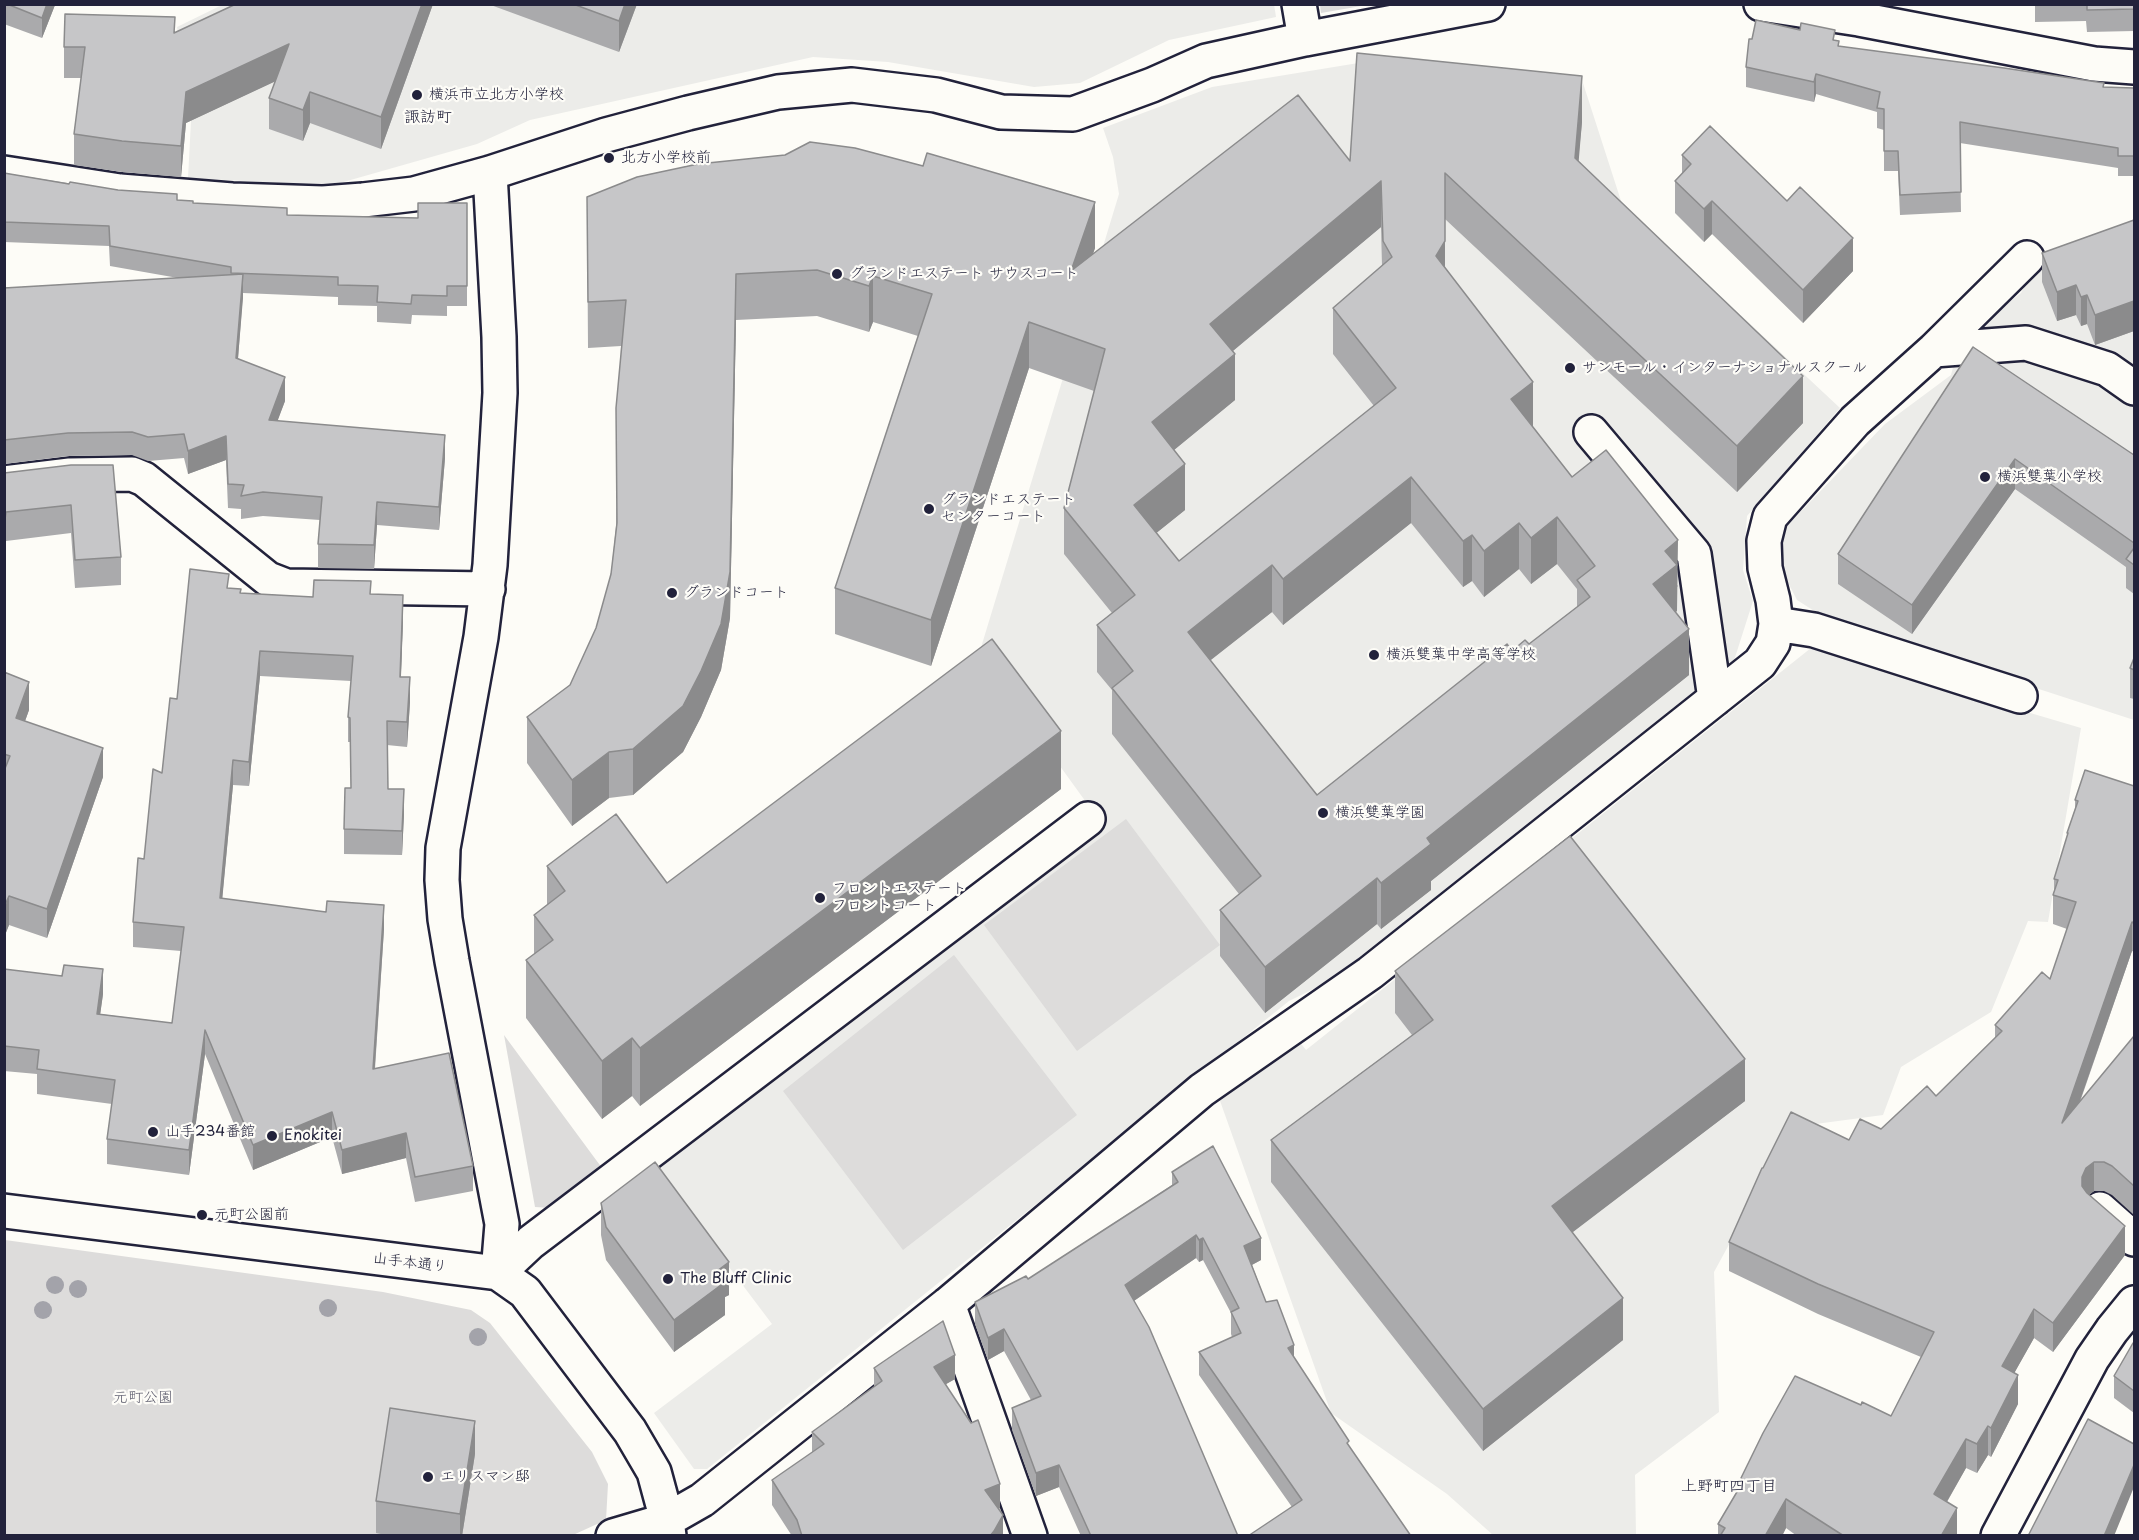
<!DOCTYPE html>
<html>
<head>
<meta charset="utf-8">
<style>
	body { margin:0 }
	#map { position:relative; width:2139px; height:1540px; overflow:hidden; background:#fdfcf7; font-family:"Playpen Sans",sans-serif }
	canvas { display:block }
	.frame { position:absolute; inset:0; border:6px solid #22223b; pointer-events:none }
</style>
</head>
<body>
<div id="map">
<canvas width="2139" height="1540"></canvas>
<div class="frame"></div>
</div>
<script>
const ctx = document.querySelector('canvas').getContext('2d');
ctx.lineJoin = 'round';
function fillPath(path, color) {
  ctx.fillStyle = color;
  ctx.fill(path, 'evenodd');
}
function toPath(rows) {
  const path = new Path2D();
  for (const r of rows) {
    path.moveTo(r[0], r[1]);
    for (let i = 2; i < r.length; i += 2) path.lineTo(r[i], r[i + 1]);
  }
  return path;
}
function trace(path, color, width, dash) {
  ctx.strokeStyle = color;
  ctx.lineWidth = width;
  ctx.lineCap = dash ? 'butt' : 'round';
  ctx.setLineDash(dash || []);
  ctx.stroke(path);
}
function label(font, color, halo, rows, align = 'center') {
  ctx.font = font + ' "Playpen Sans","Klee One",sans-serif';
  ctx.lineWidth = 4.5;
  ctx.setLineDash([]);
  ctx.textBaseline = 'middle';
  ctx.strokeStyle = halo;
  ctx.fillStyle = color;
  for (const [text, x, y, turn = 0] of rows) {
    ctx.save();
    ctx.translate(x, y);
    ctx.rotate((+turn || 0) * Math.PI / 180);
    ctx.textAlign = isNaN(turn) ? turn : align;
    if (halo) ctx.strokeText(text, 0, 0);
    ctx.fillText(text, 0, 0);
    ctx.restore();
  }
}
fillPath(toPath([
	[224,4,1274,4,1276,17,1169,40,1080,83,1034,87,888,62,813,57,530,120,477,144,340,183,280,183,188,178,192,102,177,27],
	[1401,56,1582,80,1622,204,1840,408,1747,516,1743,570,1753,601,1731,670,1350,971,1289,1001,707,1469,694,1469,654,1413,772,1324,652,1165,1104,827,979,654,1119,194,1113,157,1103,128,1212,87],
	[2134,222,2134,720,1830,621,1797,600,1781,569,1784,529,1885,424,1951,375,1960,340,2021,293,2035,266],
	[1811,648,2081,728,2048,922,2028,921,1991,1012,1901,1067,1883,1115,1793,1127,1714,1272,1719,1412,1635,1475,1636,1535,1493,1535,1447,1494,1331,1413,1219,1098,1299,1041,1306,1050]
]), '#ecece9');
fillPath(toPath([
	[1320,5,1320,4,1367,5,1321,13],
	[1126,819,1220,945,1077,1051,984,925],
	[954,955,1077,1115,903,1250,783,1091],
	[504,1035,602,1168,551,1208,535,1207],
	[5,1240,383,1292,471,1310,490,1323,592,1452,608,1484,606,1520,573,1535,5,1536]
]), '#dddcdb');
const minor = toPath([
	[1299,4,1305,39],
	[1761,4,1859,19,2094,64,2134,67],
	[4,173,120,191,232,200,323,203,363,200,414,194,490,173,606,135,688,113,778,92,852,85,936,95,1001,112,1073,114,1152,85,1206,61,1305,39,1488,4],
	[490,173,499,337,500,393,490,565,481,637,443,848,442,880,445,919,452,961,502,1224,498,1273],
	[1934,350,2026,343,2107,369,2134,388],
	[1591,432,1694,554,1715,699],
	[4,483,70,475,132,474,144,479,268,579,286,586,488,589],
	[1776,624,1814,630,2020,696],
	[2100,1209,2134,1239],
	[4,1211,498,1273,525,1292,630,1431,654,1472,667,1520,669,1536],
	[498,1273,531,1242,1088,819],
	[948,1304,1030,1536],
	[613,1536,667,1520,702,1500,948,1304,1202,1090,1370,973,1760,663,1773,643,1776,624,1773,600,1765,568,1764,541,1770,517,1855,421,1934,350,2027,258],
	[1998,1536,2092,1359,2112,1330,2134,1303]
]);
trace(minor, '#22223b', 38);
trace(minor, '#fdfcf7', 33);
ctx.fillStyle = '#a3a3aa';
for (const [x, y] of [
	[55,1285],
	[78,1289],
	[328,1308],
	[43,1310],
	[478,1337]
]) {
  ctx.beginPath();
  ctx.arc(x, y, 9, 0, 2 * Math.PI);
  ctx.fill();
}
fillPath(toPath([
	[4,4,55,4,55,5,42,38,4,24],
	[433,4,381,149,310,123,303,141,269,129,269,98,275,81,186,123,181,177,122,172,74,165,74,134,81,78,64,78,64,47,175,33],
	[488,4,637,4,619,52],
	[2035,4,2134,4,2134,31,2087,32,2086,21,2035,22],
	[1800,30,1835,40,1839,46,2104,87,2134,88,2134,176,2118,176,2118,168,1960,143,1961,212,1900,215,1898,171,1884,171,1884,130,1877,128,1877,112,1816,94,1814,102,1746,87,1746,67,1752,39],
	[1582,122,1578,161,1803,423,1737,492,1445,219,1445,268,1533,427,1572,477,1678,586,1677,587,1677,611,1675,612,1689,675,1431,881,1431,890,1381,929,1377,924,1265,1013,1220,956,1220,910,1239,894,1112,734,1112,690,1097,672,1097,625,1112,613,1064,554,1064,508,1094,391,1029,368,931,666,835,634,835,588,918,336,873,322,869,332,817,316,736,320,730,618,721,670,701,717,683,752,633,795,609,798,572,826,527,763,527,717,570,685,596,628,611,574,616,526,621,346,588,348,587,197,1095,248,1093,254,1350,161],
	[1381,227,1382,266,1333,308,1333,354,1374,406,1179,561,1156,533,1185,510,1174,450,1235,400,1233,351],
	[1411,523,1463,587,1472,581,1484,597,1519,569,1531,584,1557,564,1577,589,1577,607,1529,644,1512,651,1317,795,1210,660,1272,612,1283,625],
	[1682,155,1853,271,1803,323,1712,234,1704,242,1675,213,1675,181,1682,174],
	[4,173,193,203,287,215,418,218,467,203,467,306,447,306,447,316,412,315,411,324,377,322,377,306,338,305,338,297,243,293,238,359,285,401,277,421,445,458,439,530,377,525,374,569,318,568,318,544,320,520,263,516,241,519,241,509,228,508,226,460,188,474,184,458,148,461,132,455,68,456,4,464,4,288,178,278,110,266,109,246,4,242],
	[2134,220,2134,331,2095,345,2087,324,2081,326,2076,315,2057,321,2042,282,2042,253],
	[1973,347,2134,455,2134,594,2126,588,2126,567,2015,489,1912,634,1838,584,1838,554],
	[71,465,121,557,121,585,75,588,71,533,6,541,4,555,6,473],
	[229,588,241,593,313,597,371,594,403,620,401,677,410,702,407,747,387,745,388,789,404,814,402,855,344,854,344,829,351,788,350,742,348,742,348,717,351,681,260,676,249,786,233,785,222,899,384,929,375,1069,473,1166,473,1191,415,1202,406,1158,342,1174,332,1137,253,1170,205,1054,189,1175,107,1164,107,1139,112,1104,37,1094,37,1074,4,1071,4,969,103,994,100,1014,172,1023,181,951,133,947,133,922,144,859,177,699],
	[2134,658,2134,699,2130,698,2130,668],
	[4,672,29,710,25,721,103,777,47,938,9,925,5,935],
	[2134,786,2134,952,2132,951,2080,1102,2134,1036,2134,1215,2112,1195,2104,1191,2094,1191,2089,1195,2125,1255,2053,1352,2034,1338,2014,1373,2018,1404,1991,1457,1988,1455,1977,1473,1966,1468,1947,1502,1957,1536,1797,1536,1786,1528,1782,1536,1718,1536,1718,1524,1741,1485,1741,1478,1861,1405,1891,1416,1921,1357,1818,1314,1729,1271,1729,1242,1763,1168,1881,1129,1936,1096,1995,1038,1995,1025,2050,979,2067,929,2053,924,2053,895,2054,891,2054,879,2067,838,2067,833,2075,809,2075,800],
	[1061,789,640,1106,632,1096,602,1119,526,1018,526,960,534,954,534,915,547,905,547,866,667,883],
	[1395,971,1745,1101,1572,1232,1623,1340,1483,1451,1271,1182,1271,1140,1412,1035,1395,1013],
	[1172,1172,1261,1260,1252,1265,1266,1302,1294,1358,1349,1446,1411,1536,1292,1507,1199,1375,1199,1352,1232,1337,1231,1334,1231,1313,1203,1260,1199,1262,1196,1258,1134,1301,1238,1536,1081,1536,1059,1487,1036,1496,1012,1430,1012,1408,1031,1400,1004,1351,988,1360,975,1324,975,1302,1028,1279,1172,1185],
	[601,1203,729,1295,725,1297,725,1315,674,1352,606,1260,601,1235],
	[2134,1344,2134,1413,2114,1398,2114,1376],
	[874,1368,955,1379,946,1384,1000,1508,999,1509,1003,1536,792,1536,772,1505,772,1480,812,1453,812,1432,874,1387],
	[475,1454,462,1536,390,1536,376,1533,376,1501]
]), '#aaaaac');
fillPath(toPath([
	[47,4,55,4,55,5,42,38,42,18],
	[422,4,433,4,381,149,381,117],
	[625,4,637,4,619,52,619,21],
	[289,44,289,75,186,123,181,177,181,146,186,92],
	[1816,74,1816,94,1814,102,1814,82],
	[1582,76,1582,122,1575,204,1575,158],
	[310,92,310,123,303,141,303,110],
	[1381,181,1381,227,1210,370,1210,324],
	[1712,201,1712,234,1704,242,1704,209],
	[1095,202,1095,248,1071,317,1071,271],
	[1853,238,1853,271,1803,323,1803,290],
	[1445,241,1445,287,1436,256],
	[243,274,243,298,236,382,236,358],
	[736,274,736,320,730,618,721,670,701,717,683,752,633,795,633,749],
	[873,276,873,322,869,332,869,286],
	[2076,285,2076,315,2057,321,2057,292],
	[2087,295,2087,324,2081,326,2081,297],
	[2134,301,2134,331,2095,345,2095,315],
	[1029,322,1029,368,931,666,931,620],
	[1235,354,1235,400,1152,468,1152,422],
	[1803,376,1803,423,1737,492,1737,446],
	[285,377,285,401,269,444,269,420],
	[1533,382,1533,428,1511,399],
	[445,435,445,458,439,530,439,507],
	[226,436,226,460,188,474,188,451],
	[2015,459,2015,489,1912,634,1912,605],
	[1185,464,1185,510,1134,551,1134,505],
	[1411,477,1411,523,1283,625,1283,579],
	[377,502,377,525,374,569,374,545],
	[6,512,6,541,4,555,4,527],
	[1557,517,1557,564,1531,584,1531,538],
	[1519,523,1519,569,1484,597,1484,551],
	[1472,535,1472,581,1463,587,1463,541],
	[1678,540,1677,611,1653,630,1653,584,1665,551],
	[1272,565,1272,612,1188,678,1188,632],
	[403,595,403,620,400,701,400,677],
	[1689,629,1689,675,1431,881,1431,890,1381,929,1381,883,1427,838],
	[260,651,260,676,249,786,249,762],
	[410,677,410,702,407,747,407,722],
	[29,682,29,710,16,746,16,718],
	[1061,731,1061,789,640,1106,640,1048],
	[103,748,103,777,47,938,47,909],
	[609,752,609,798,572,826,572,780],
	[233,760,233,785,220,923,220,898],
	[404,789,404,814,402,855,402,831],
	[1377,878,1377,924,1265,1013,1265,967],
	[9,896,9,925,5,935,5,907],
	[384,905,384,929,373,1094,373,1069],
	[2132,922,2132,951,2062,1152,2062,1123],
	[103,969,103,994,97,1038,97,1014],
	[205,1030,205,1054,189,1175,189,1150],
	[632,1038,632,1096,602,1119,602,1061],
	[1745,1059,1745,1101,1552,1248,1552,1206],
	[332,1112,332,1137,253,1170,253,1145],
	[406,1133,406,1158,342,1174,342,1150],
	[2094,1162,2094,1191,2086,1197,2082,1206,2082,1177,2086,1168],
	[2125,1226,2125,1255,2053,1352,2053,1323],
	[1196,1235,1196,1258,1125,1307,1125,1285],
	[1203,1238,1203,1260,1199,1262,1199,1240],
	[1261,1238,1261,1260,1244,1269,1244,1246],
	[729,1262,729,1295,725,1297,725,1315,674,1352,674,1320,717,1271],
	[1623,1298,1623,1340,1483,1451,1483,1409],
	[2034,1309,2034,1338,2002,1395,2002,1366],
	[1004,1329,1004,1351,988,1360,988,1338],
	[1294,1345,1294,1367,1288,1348],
	[955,1355,955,1379,934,1391,934,1367],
	[2018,1375,2018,1404,1991,1457,1991,1428],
	[475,1421,475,1454,462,1536,460,1536,460,1514],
	[1988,1426,1988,1455,1977,1473,1977,1444],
	[1966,1439,1966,1468,1934,1524,1934,1494],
	[1059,1465,1059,1487,1036,1496,1036,1473],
	[2134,1465,2134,1487,2114,1536,2104,1536],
	[1000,1484,1000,1508,985,1514,985,1490],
	[1786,1499,1786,1528,1782,1536,1765,1536],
	[1957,1508,1957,1536,1941,1536],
	[1003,1515,1003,1536,990,1536]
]), '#8b8b8c');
const building = toPath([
	[7,4,47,4,42,18,7,4],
	[236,4,422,4,381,117,310,92,303,110,269,98,289,44,186,92,181,146,122,141,74,134,85,47,64,47,65,14,175,17,174,33,236,4],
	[573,4,625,4,619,21,573,4],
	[2087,4,2134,4,2134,9,2087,10,2087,4],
	[1756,20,1800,30,1801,23,1835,30,1833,40,1839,41,1838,46,2004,68,2104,83,2103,87,2134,88,2134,156,2118,156,2118,148,1960,122,1961,192,1900,195,1898,151,1884,151,1884,109,1877,108,1880,92,1816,74,1814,82,1746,67,1749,39,1752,39,1756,20],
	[1357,53,1582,76,1575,158,1803,376,1737,446,1445,173,1445,241,1436,256,1533,382,1511,399,1572,477,1606,450,1678,540,1665,551,1677,565,1653,584,1689,629,1427,838,1431,844,1381,883,1377,878,1265,967,1220,910,1261,876,1112,688,1133,671,1097,625,1135,595,1064,508,1105,349,1029,322,931,620,835,588,932,294,873,276,869,286,817,270,736,274,730,572,721,624,701,671,683,706,633,749,609,752,572,780,527,717,570,685,596,628,611,574,617,523,616,408,626,300,588,302,587,197,637,177,698,164,785,155,810,142,855,148,923,166,927,153,1095,202,1071,271,1298,95,1350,161,1357,53],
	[1381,181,1383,241,1392,257,1333,308,1396,388,1179,561,1134,505,1185,464,1152,422,1235,354,1210,324,1381,181],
	[1411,477,1463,541,1472,535,1484,551,1519,523,1531,538,1557,517,1595,566,1577,580,1590,597,1529,644,1525,640,1512,651,1507,644,1317,795,1188,632,1272,565,1283,579,1411,477],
	[1710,126,1787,201,1800,187,1853,238,1803,290,1712,201,1704,209,1675,181,1691,164,1682,155,1710,126],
	[4,173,69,184,70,182,118,190,177,194,177,200,193,201,193,203,287,208,287,215,418,218,418,203,467,203,467,286,447,286,447,296,412,295,411,304,377,302,378,286,338,285,338,277,231,273,231,267,110,246,109,226,4,222,4,173],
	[2134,220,2134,301,2095,315,2087,295,2081,297,2076,285,2057,292,2042,253,2134,220],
	[243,274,236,358,285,377,269,420,445,435,439,507,377,502,374,545,318,544,322,497,263,492,241,496,244,485,228,484,226,436,188,451,184,434,148,437,132,432,68,433,4,440,4,288,243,274],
	[1973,347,2134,455,2134,543,2015,459,1912,605,1838,554,1973,347],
	[71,465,113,465,121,557,75,560,71,505,6,512,4,527,4,473,71,465],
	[2134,548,2134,565,2126,559,2134,548],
	[190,569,229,574,227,588,241,589,240,593,313,597,314,580,371,581,370,594,403,595,400,677,410,677,407,722,387,721,388,789,404,789,402,831,344,829,345,788,351,788,350,718,348,717,353,656,260,651,249,762,233,760,220,898,326,912,327,901,384,905,373,1069,449,1053,473,1166,415,1177,406,1133,342,1150,332,1112,253,1145,205,1030,189,1150,107,1139,115,1080,37,1069,39,1050,4,1046,4,969,62,976,64,965,103,969,97,1014,172,1023,184,927,133,922,138,858,144,859,153,769,162,773,170,698,177,699,190,569],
	[992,639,1061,731,640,1048,632,1038,602,1061,526,960,553,940,534,915,565,891,547,866,616,814,667,883,992,639],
	[2134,658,2134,670,2130,668,2134,658],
	[4,672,29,682,16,718,103,748,47,909,9,896,4,907,4,771,10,756,4,754,4,672],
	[2085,770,2134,786,2134,923,2132,922,2062,1123,2134,1036,2134,1186,2112,1166,2104,1162,2094,1162,2086,1168,2082,1177,2082,1186,2087,1193,2125,1226,2053,1323,2034,1309,2002,1366,2018,1375,1991,1428,1988,1426,1977,1444,1966,1439,1934,1494,1957,1508,1941,1536,1844,1536,1786,1499,1765,1536,1720,1536,1725,1528,1718,1524,1744,1480,1741,1478,1763,1433,1795,1376,1861,1405,1862,1402,1891,1416,1934,1332,1818,1284,1729,1242,1762,1168,1763,1168,1791,1112,1849,1140,1860,1119,1881,1129,1927,1086,1936,1096,2002,1031,1995,1025,2042,972,2050,979,2076,902,2053,895,2058,880,2054,879,2068,833,2067,833,2078,801,2075,800,2085,770],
	[1570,836,1745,1059,1552,1206,1623,1298,1483,1409,1271,1140,1433,1020,1395,971,1570,836],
	[1213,1146,1261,1238,1244,1246,1266,1302,1277,1300,1294,1345,1288,1348,1349,1441,1347,1443,1411,1536,1248,1536,1302,1500,1199,1352,1241,1333,1231,1312,1239,1308,1203,1238,1199,1240,1196,1235,1125,1285,1149,1327,1238,1536,1091,1536,1059,1465,1036,1473,1012,1408,1041,1396,1004,1329,988,1338,975,1302,1026,1276,1028,1279,1178,1182,1172,1172,1213,1146],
	[655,1162,729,1262,717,1271,725,1282,674,1320,606,1227,601,1203,655,1162],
	[943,1321,955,1355,934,1367,971,1423,978,1420,1000,1484,985,1490,1003,1515,994,1531,990,1536,802,1536,797,1520,772,1480,824,1444,812,1432,882,1381,874,1368,943,1321],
	[2133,1343,2134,1344,2134,1391,2114,1376,2133,1343],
	[390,1408,475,1421,460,1514,376,1501,390,1408],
	[2088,1419,2134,1444,2134,1465,2104,1536,2028,1536,2088,1419]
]);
fillPath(building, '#c6c6c8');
trace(building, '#8b8b8c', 1.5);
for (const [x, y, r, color] of [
	[417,95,6,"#22223b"],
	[609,158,6,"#22223b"],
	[837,274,6,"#22223b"],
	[1570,368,6,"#22223b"],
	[1985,477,6,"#22223b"],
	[929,509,6,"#22223b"],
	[672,593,6,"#22223b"],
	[1374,655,6,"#22223b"],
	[1323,813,6,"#22223b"],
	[820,898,6,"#22223b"],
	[153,1132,6,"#22223b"],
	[272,1136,6,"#22223b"],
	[202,1215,6,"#22223b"],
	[668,1279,6,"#22223b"],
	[428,1477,6,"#22223b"]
]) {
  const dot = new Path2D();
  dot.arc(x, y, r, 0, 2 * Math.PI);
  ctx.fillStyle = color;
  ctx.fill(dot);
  trace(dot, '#fdfcf7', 2);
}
label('15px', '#22223b', '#fdfcf7', [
	["横浜市立北方小学校",429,95],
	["北方小学校前",621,158],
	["グランドエステート サウスコート",849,274],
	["サンモール・インターナショナルスクール",1582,368],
	["横浜雙葉小学校",1997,477],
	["グランドエステート",941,500],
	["センターコート",941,517],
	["グランドコート",684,593],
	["横浜雙葉中学高等学校",1386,655],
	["横浜雙葉学園",1335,813],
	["フロントエステート",832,889],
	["フロントコート",832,906],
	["山手234番館",165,1132],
	["Enokitei",284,1136],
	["元町公園前",214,1215],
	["The Bluff Clinic",680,1279],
	["エリスマン邸",440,1477]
], 'left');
label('15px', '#22223b', '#fdfcf7', [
	["山手本通り",410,1263,7]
]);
label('15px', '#5a5a6b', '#fdfcf7', [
	["元町公園",143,1398]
]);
label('16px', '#22223b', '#fdfcf7', [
	["諏訪町",428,118],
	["上野町四丁目",1729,1487]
]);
</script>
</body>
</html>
